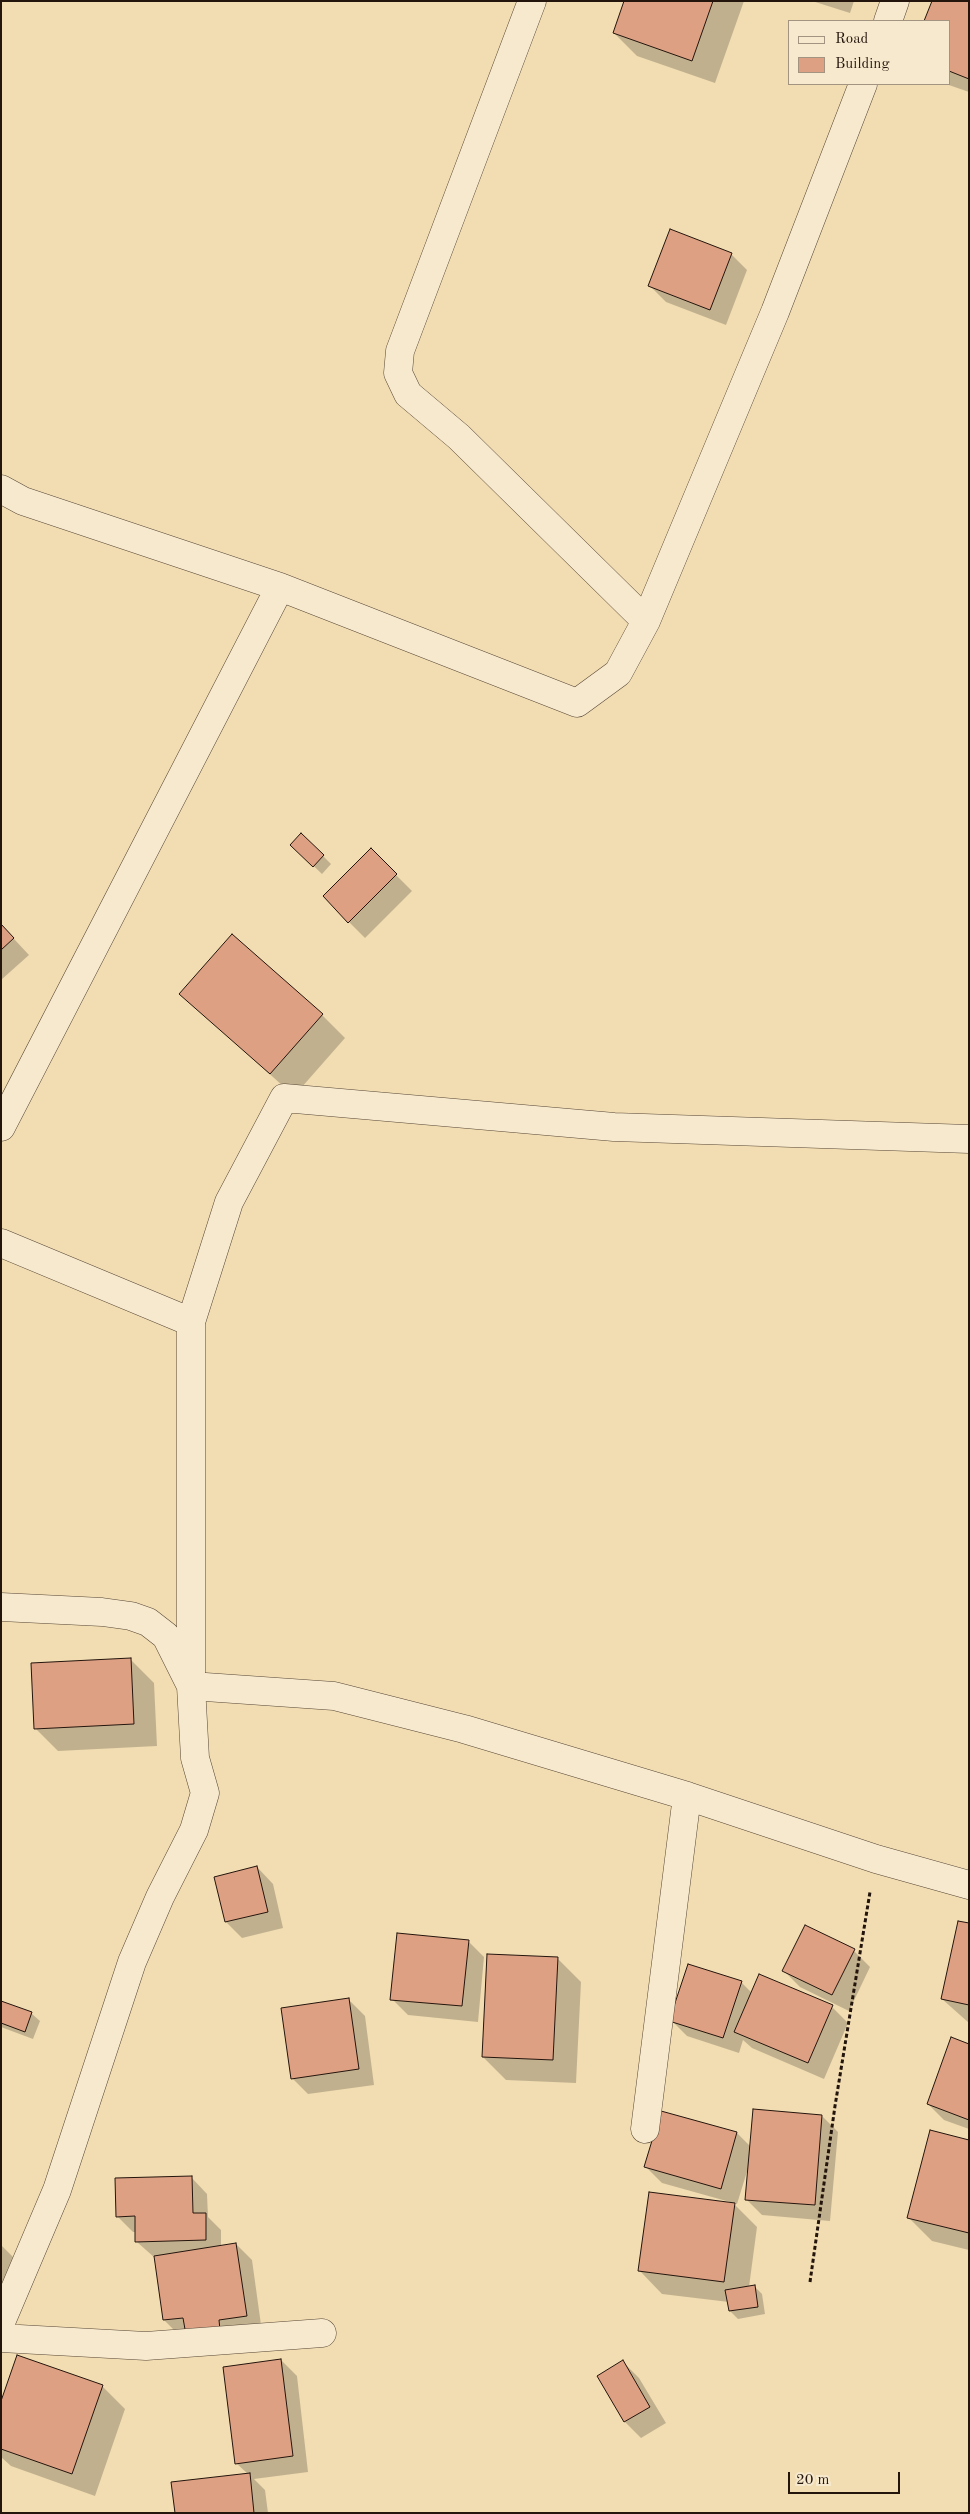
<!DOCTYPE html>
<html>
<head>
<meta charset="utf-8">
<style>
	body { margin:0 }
	#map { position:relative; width:970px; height:2514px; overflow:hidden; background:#f2ddb2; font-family:"Old Standard TT",serif }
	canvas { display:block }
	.frame { position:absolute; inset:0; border:2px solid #23140c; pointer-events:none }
	.legend { position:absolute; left:788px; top:20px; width:162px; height:65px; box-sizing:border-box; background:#f7e9cd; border:1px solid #a29480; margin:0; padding:6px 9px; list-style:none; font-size:15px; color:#23140c }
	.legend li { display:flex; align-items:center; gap:10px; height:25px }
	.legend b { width:25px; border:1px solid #a29480 }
	.scale { position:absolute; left:788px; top:2472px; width:112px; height:22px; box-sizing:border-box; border:2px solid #23140c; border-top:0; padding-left:6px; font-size:15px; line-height:18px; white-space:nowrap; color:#23140c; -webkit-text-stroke:4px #f7e9cd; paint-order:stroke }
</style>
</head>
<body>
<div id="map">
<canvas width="970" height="2514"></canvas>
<div class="frame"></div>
<ul class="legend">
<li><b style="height:6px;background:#f7e9cd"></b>Road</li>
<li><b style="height:14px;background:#dda083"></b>Building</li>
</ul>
<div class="scale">20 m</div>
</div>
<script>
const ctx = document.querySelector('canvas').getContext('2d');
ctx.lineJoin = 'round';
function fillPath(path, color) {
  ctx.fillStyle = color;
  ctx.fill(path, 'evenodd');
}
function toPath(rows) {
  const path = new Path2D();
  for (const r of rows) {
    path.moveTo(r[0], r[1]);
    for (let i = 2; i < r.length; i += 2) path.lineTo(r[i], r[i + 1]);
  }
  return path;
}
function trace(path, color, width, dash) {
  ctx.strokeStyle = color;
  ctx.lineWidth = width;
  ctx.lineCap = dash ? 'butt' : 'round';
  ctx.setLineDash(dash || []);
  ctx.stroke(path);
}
fillPath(toPath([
	[625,1,744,1,715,83,637,56,614,33],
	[812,1,854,1,850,13],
	[933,1,969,1,969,92,946,84,949,84,949,21,925,21],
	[731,254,747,270,726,325,666,302,650,286],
	[302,835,331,864,322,874,292,845],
	[371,850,412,891,365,938,324,897],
	[1,925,29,955,1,980],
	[181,994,322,1015,345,1038,294,1096],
	[131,1660,154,1683,157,1746,58,1751,35,1728],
	[257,1867,273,1884,283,1928,242,1938,226,1922,215,1878],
	[969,1925,969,2023,942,1999],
	[468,1941,484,1957,478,2022,408,2015,392,1999],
	[854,1951,870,1967,849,2011,800,1987,784,1971],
	[558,1959,581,1982,576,2083,506,2080,483,2057],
	[741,1982,752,1993,832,2007,848,2023,824,2079,752,2048,743,2040,739,2053,687,2036,671,2020],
	[349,2000,365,2016,374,2085,308,2094,292,2078],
	[1,2002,32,2014,40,2021,33,2039,1,2027],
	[969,2045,969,2129,944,2120,928,2104],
	[822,2116,838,2132,830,2221,762,2215,746,2199,749,2165,737,2204,733,2203,757,2227,749,2287,754,2286,762,2294,765,2314,738,2319,730,2311,729,2302,662,2294,639,2270,730,2202,662,2183,646,2167,737,2133,751,2147],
	[969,2141,969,2250,932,2241,908,2217],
	[191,2177,207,2194,208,2217,221,2230,221,2247,236,2244,252,2260,262,2332,180,2336,164,2320,155,2258,137,2242,136,2232,133,2232,117,2216],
	[1,2245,19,2263,1,2304],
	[281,2360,297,2376,308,2472,254,2479,265,2490,268,2513,176,2513,248,2474,236,2463],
	[623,2362,639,2378,666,2423,641,2438,625,2422,599,2376],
	[102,2386,125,2409,95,2496,11,2466,1,2457,1,2405]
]), '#0003');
const building = toPath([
	[624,1,713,1,692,61,613,33,624,1],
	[932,1,969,1,969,79,949,71,949,21,924,21,932,1],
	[670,229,732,253,710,310,648,286,670,229],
	[301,833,324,855,313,867,290,845,301,833],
	[371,848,397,874,348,923,323,896,371,848],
	[1,924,14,938,1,950,1,924],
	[232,934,323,1014,270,1074,179,994,232,934],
	[131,1658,134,1724,34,1729,31,1663,131,1658],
	[257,1866,268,1912,225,1922,214,1877,257,1866],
	[958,1921,969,1923,969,2005,941,1999,958,1921],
	[805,1925,855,1949,832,1995,782,1971,805,1925],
	[397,1933,469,1940,462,2006,390,2000,397,1933],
	[487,1954,558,1957,553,2060,482,2057,487,1954],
	[688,1964,742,1981,723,2038,669,2021,688,1964],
	[759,1974,833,2005,808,2063,734,2032,759,1974],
	[349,1998,359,2069,291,2079,281,2008,349,1998],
	[1,2001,32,2012,25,2032,1,2023,1,2001],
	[951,2037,969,2044,969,2120,927,2104,951,2037],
	[753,2109,822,2115,815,2205,745,2200,753,2109],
	[661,2111,737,2132,721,2189,644,2167,661,2111],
	[930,2130,969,2140,969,2233,907,2218,930,2130],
	[192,2176,193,2213,206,2213,206,2240,135,2242,135,2216,116,2217,115,2178,192,2176],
	[649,2192,735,2203,724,2282,638,2271,649,2192],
	[236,2243,247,2316,219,2320,220,2330,186,2335,183,2318,163,2320,154,2256,236,2243],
	[755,2285,758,2307,729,2311,725,2290,755,2285],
	[17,2355,103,2385,72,2474,1,2449,1,2401,17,2355],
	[281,2359,293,2456,235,2464,223,2367,281,2359],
	[623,2360,650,2407,624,2422,597,2376,623,2360],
	[250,2473,254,2513,175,2513,171,2482,250,2473]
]);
fillPath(building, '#dda083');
trace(building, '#23140c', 1);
const minor = toPath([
	[532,1,400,351,398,373,408,394,459,437,646,621],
	[888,21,895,1],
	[1,489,23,501,280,587,577,703,618,673,646,621,775,312,863,84],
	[1,1127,280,587],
	[969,1139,614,1127,284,1098,229,1202,191,1322,191,1686,334,1696,464,1729,687,1796,876,1859,969,1885],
	[1,1243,191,1322],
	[1,1607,102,1612,131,1616,148,1622,166,1636,191,1686,195,1758,205,1793,194,1830,160,1897,132,1962,57,2190,1,2322],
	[645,2129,687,1796],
	[1,2338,146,2346,322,2333]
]);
trace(minor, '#574636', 29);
trace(toPath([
	[810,2282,835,2106,870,1892]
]), '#23140c', 3, [4, 2.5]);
trace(minor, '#f7e9cd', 28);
</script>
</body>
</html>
